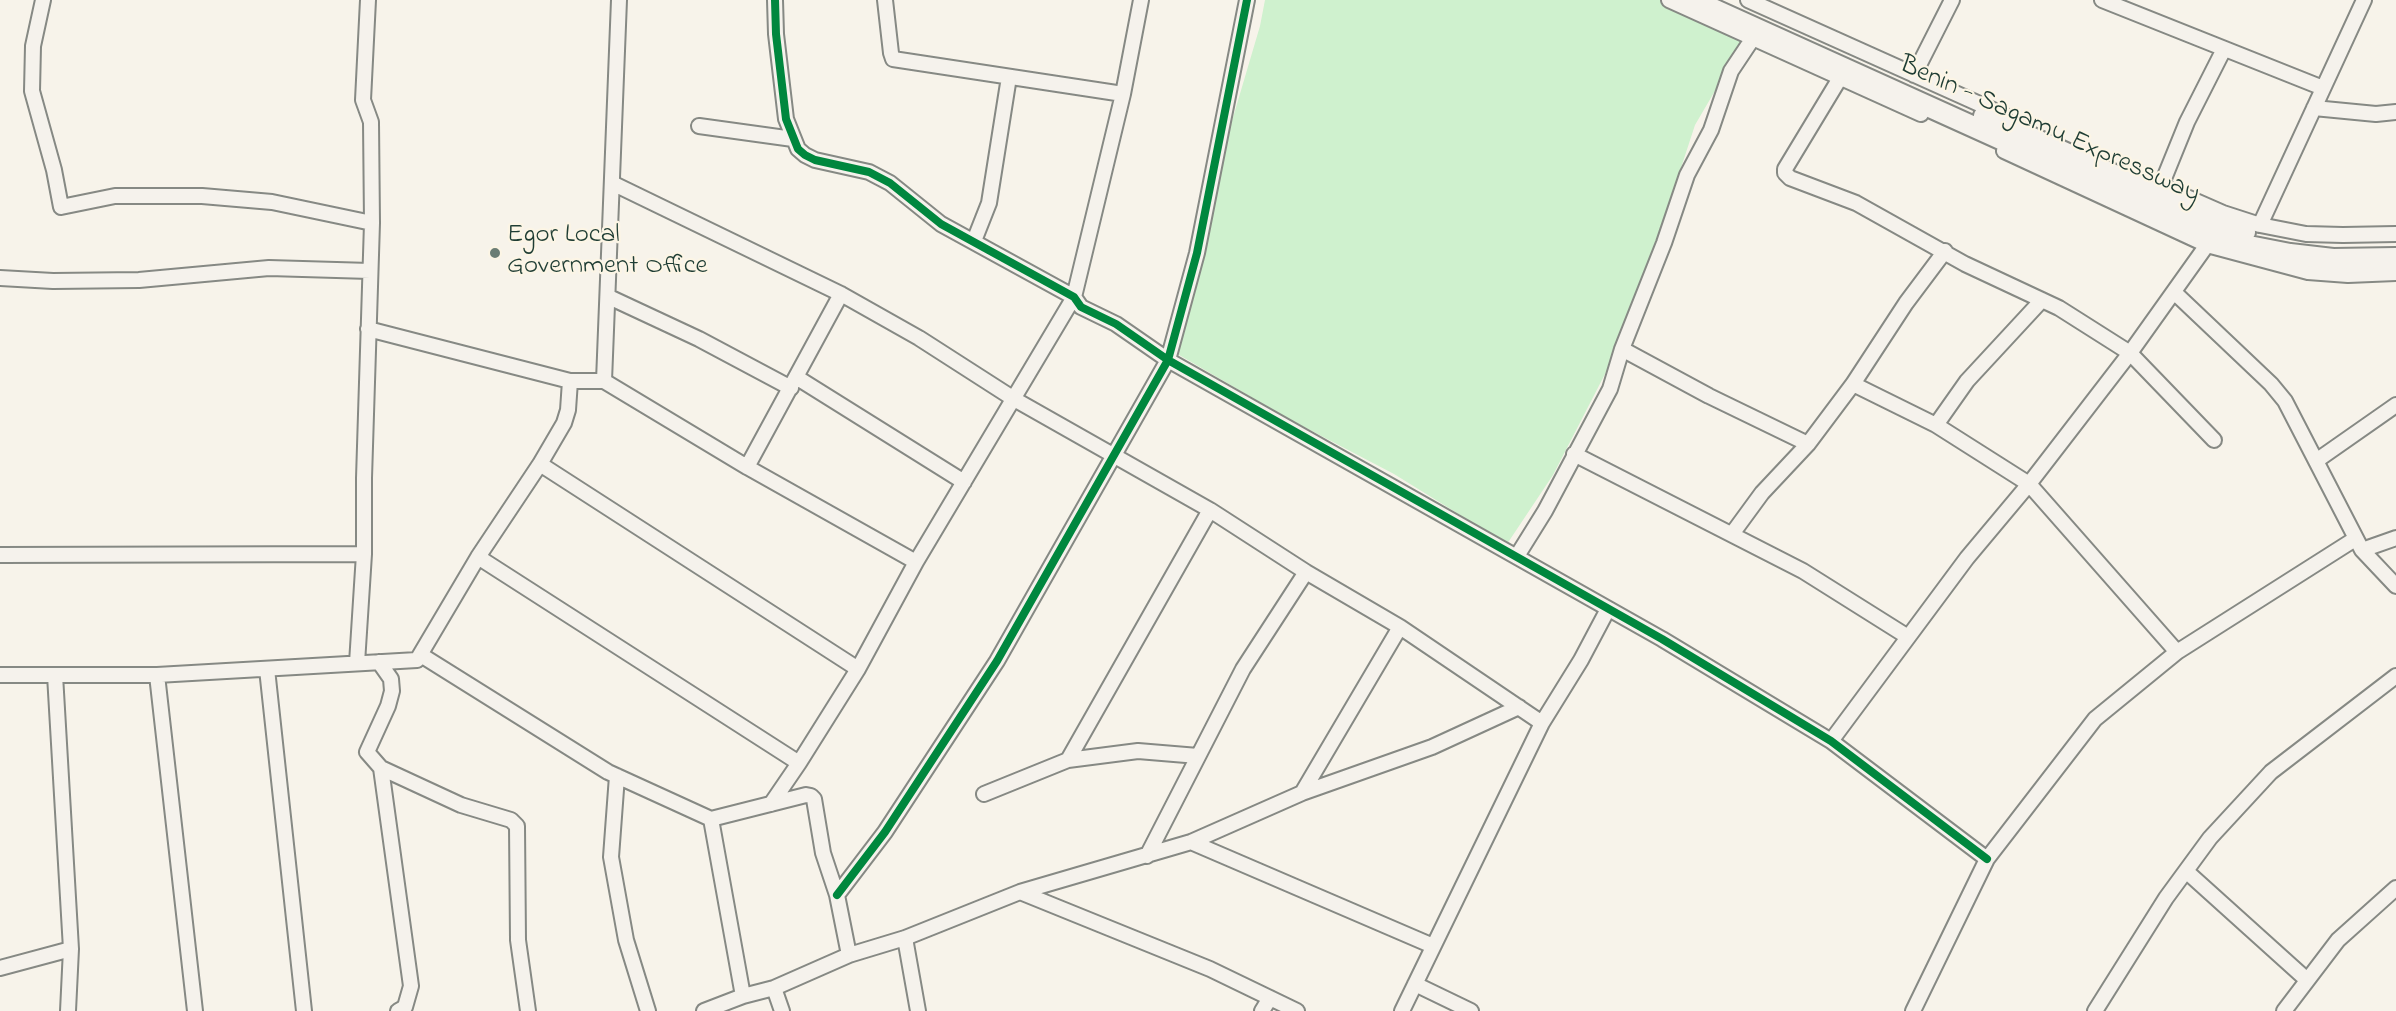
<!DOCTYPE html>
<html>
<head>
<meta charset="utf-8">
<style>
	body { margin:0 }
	canvas { display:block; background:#f7f3ea }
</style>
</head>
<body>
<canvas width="2396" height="1011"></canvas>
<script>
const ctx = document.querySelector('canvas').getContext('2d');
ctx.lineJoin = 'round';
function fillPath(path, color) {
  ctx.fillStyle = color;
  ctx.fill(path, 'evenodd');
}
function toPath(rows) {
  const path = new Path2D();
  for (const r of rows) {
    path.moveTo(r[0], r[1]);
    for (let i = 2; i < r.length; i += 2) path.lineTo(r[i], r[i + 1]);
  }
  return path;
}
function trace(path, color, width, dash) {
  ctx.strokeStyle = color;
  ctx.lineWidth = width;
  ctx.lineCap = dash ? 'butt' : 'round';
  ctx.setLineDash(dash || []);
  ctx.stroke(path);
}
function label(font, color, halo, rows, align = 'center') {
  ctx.font = font + ' "Indie Flower",sans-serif';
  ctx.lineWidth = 4.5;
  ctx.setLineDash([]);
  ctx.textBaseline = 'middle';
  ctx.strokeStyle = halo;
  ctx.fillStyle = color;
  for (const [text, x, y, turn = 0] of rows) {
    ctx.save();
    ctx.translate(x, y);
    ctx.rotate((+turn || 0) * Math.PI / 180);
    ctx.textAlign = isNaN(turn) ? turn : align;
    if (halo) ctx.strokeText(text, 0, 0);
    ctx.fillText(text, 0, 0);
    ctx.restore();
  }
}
fillPath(toPath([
	[1265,0,1683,0,1750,31,1695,125,1639,296,1605,374,1553,475,1507,544,1394,474,1287,418,1174,352,1206,236,1229,131,1260,26]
]), '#cff1ce');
const minor = toPath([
	[43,0,33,46,32,91,54,170,61,207,115,196,202,196,272,202,372,223],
	[775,0,776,34,786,119,798,149,805,155,815,160,869,172,890,183,941,224,1074,297,1081,307,1116,324,1168,360,1662,639,1831,741,1987,859],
	[885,0,891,53,893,59,1123,94],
	[1669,0,1921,114],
	[1748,0,2004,115],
	[2102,0,2323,88],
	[1914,75,1952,0],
	[1840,78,1785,169,1785,173,1790,178,1856,203,1965,264,2059,308,2130,353,2214,440],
	[2314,108,2376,114,2396,112],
	[699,126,793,139],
	[2004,151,2207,245,2308,272,2348,275,2396,273],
	[612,183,841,294,919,338,1014,399,1210,510,1306,572,1400,627,1542,723],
	[2161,186,2187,122,2224,49],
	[2166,188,2223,213,2260,225,2306,234,2343,235,2396,234],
	[2260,225,2364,0],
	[974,241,989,203,1009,77],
	[0,278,53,281,139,280,269,268,370,271],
	[2174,292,2271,384,2285,401,2362,550,2396,586],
	[609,297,699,339,791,388],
	[368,329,570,381,604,381,747,467,916,562,858,669,799,763],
	[1622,349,1709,396,1808,444],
	[796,377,964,482],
	[604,381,619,0],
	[1853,384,1936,425,2029,484,2177,652],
	[1936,425,1967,381,2042,300],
	[1574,454,1803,571,1908,637],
	[2316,461,2396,405],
	[540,464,858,669],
	[747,467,841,294],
	[1732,534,1762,493,1808,444,1853,384,1906,303,1945,251],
	[2362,550,2396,538],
	[0,555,364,554],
	[1517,556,1545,511,1610,389,1622,349,1664,243,1687,175,1711,130,1731,71,1753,38],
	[478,557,799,763,771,804],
	[916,562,1074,297,1123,94,1141,0],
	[421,655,608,772,711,819,743,996],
	[379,662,391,679,392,691,388,706,367,752,381,768,461,805,511,820,517,826,518,940,528,1011],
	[357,663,364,554,364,478,372,223,371,122,363,100,368,0],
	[267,669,304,1011],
	[0,675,157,675,417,660,478,557,540,464,564,423,568,410,570,381],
	[55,675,71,949,68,1011],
	[157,675,195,1011],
	[1831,741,1967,558,2029,484,2130,353,2207,245],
	[1068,760,1210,510],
	[381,768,411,986,405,1007,398,1011],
	[617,776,611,857,626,940,648,1011],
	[1302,793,1400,627],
	[984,794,1068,760,1138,751,1198,756],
	[711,819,806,795,811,796,814,799,823,853,837,895,849,955],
	[1191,842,1433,946],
	[1147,856,1243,669,1306,572],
	[2186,871,2307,980],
	[1020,892,1210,969,1297,1011],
	[837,895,885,832,997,661,1168,360,1197,253,1247,0],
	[905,938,918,1011],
	[0,968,71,949],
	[1415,984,1471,1011],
	[774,988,782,1011],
	[704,1011,743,996,774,988,849,955,905,938,1020,892,1191,842,1302,793,1432,747,1519,707],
	[1262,1011,1270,998],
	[1402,1011,1542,723,1581,660,1608,609],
	[1913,1011,1987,859,2095,719,2177,652,2355,539],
	[2095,1011,2166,898,2210,838,2271,772,2396,676],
	[2284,1011,2338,940,2396,888]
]);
const highway = toPath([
	[1693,0,2215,236,2249,246,2290,254,2333,259,2396,258],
	[1984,116,2205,216,2245,232]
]);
trace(minor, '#868984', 18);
trace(highway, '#868984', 24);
trace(minor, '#f5f2ec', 14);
trace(highway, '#f5f2ec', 20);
trace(toPath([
	[775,0,776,34,786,119,798,149,805,155,815,160,869,172,890,183,941,224,1074,297,1081,307,1116,324,1168,360,1662,639,1831,741,1987,859],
	[837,895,885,832,997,661,1168,360,1197,253,1247,0]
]), '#00873e', 8);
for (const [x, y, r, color] of [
	[495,253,6,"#6b7d74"]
]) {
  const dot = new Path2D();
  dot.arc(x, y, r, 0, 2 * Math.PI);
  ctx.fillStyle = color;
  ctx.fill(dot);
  trace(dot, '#fcf5e5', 2);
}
label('27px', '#1f3d34', '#fcf5e5', [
	["Benin - Sagamu Expressway",2049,131,24]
]);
label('27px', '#1f3d34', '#fcf5e5', [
	["Egor Local",507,237],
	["Government Office",507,268]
], 'left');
</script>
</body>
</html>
